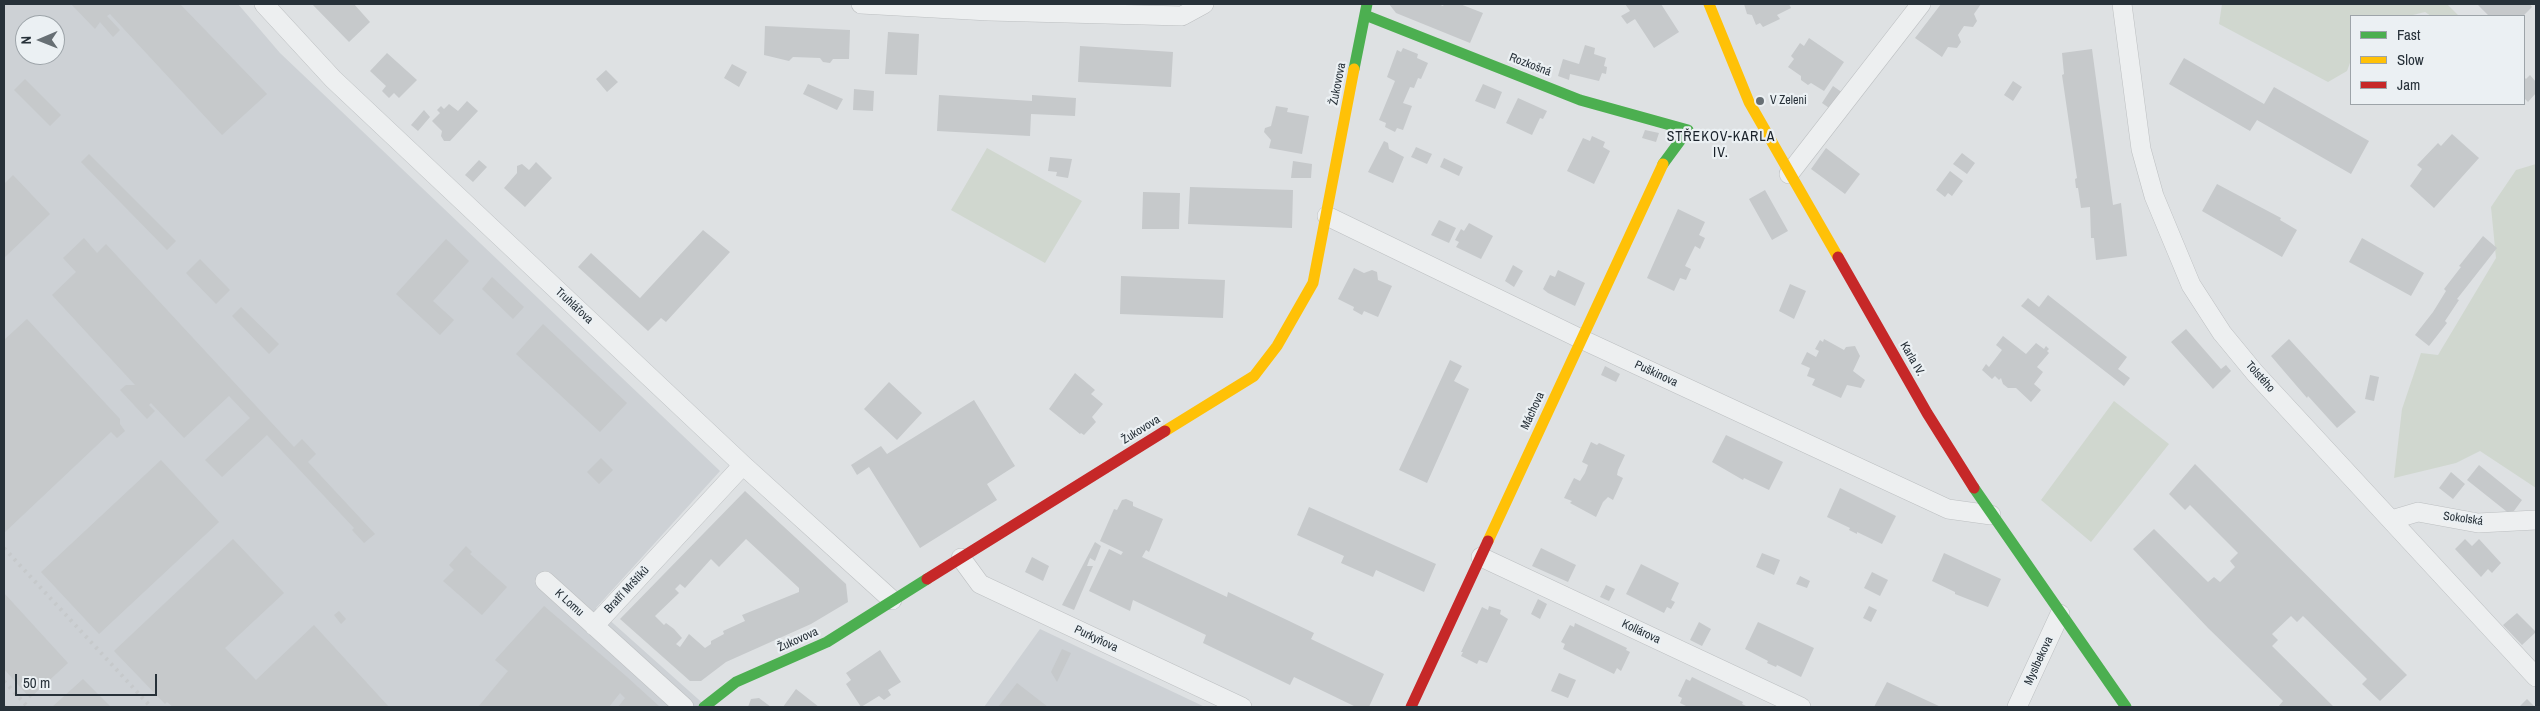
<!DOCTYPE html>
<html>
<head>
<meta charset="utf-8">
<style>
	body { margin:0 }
	#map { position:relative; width:2540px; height:711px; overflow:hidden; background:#dee1e3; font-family:"Archivo Narrow",sans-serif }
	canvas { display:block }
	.frame { position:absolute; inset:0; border:5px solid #273139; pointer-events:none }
	.legend { position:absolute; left:2350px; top:15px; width:175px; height:90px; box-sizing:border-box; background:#ebf0f3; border:1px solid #9da4a9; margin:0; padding:6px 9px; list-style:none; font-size:15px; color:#273139 }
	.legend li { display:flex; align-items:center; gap:10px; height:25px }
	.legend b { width:25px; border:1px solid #9da4a9 }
	.north { position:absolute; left:15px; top:15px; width:50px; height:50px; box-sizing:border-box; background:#ebf0f3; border:1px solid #9da4a9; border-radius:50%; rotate:269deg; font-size:14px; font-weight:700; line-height:20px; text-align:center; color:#273139 }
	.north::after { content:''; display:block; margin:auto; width:18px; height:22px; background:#676f74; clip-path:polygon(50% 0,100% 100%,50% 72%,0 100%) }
	.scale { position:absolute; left:15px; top:674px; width:142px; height:22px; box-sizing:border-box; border:2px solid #273139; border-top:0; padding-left:6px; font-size:15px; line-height:18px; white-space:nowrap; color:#273139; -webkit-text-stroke:4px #ebf0f3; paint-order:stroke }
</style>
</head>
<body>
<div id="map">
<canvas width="2540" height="711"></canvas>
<div class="frame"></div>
<ul class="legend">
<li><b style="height:6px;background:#4caf50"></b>Fast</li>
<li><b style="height:6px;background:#ffc107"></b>Slow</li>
<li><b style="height:6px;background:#c62828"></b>Jam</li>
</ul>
<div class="north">N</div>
<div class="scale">50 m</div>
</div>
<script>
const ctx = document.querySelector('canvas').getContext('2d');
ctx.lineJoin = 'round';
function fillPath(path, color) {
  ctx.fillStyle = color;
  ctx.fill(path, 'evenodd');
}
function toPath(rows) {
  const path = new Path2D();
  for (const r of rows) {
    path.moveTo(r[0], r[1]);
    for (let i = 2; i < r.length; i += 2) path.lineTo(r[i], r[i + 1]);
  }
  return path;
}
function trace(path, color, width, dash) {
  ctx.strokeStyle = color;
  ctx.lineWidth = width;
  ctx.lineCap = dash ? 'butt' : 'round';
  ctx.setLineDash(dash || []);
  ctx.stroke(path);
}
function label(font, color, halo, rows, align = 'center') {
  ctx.font = font + ' "Archivo Narrow",sans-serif';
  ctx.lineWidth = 4.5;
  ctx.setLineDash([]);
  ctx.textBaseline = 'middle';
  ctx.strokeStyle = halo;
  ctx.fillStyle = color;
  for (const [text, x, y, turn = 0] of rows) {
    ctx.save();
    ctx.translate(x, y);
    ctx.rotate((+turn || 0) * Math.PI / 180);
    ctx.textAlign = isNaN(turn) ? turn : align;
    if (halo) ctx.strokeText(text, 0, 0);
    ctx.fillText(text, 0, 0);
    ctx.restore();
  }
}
fillPath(toPath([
	[4,4,238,4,280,53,720,471,596,608,707,707,4,707],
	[25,25,55,25,55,55,25,55],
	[1040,629,1205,707,984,707]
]), '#cdd1d5');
fillPath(toPath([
	[2222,4,2447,4,2459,16,2431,16,2425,12,2409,16,2351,16,2351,60,2347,71,2328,82,2219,24],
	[987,148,1082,201,1045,263,951,210],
	[2536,164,2536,488,2480,451,2456,463,2394,478,2402,409,2421,353,2438,355,2496,258,2491,207,2516,170],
	[2114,401,2169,444,2091,542,2041,500]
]), '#d0d7cf');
fillPath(toPath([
	[71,4,180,4,267,94,222,135,110,14,107,16,120,30,113,37,100,22,95,29],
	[312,4,354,4,370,22,349,42],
	[1389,4,1438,4,1443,6,1444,4,1460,4,1483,13,1470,43,1396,13],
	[1625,4,1661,4,1679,32,1654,48,1635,19,1627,24,1621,16,1630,11],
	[1744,4,1789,4,1791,8,1777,15,1780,19,1763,27,1760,23,1756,25,1752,15,1747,14],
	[1941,4,1981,4,1974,14,1977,21,1973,27,1964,26,1958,35,1961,42,1957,48,1948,47,1942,57,1915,38],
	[2480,4,2530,4,2532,7,2523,16,2489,16,2478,5],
	[765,26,850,30,849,59,833,59,830,63,823,62,820,58,793,57,789,61,764,55],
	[888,32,919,34,917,75,885,74],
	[1809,38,1844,62,1824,91,1811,83,1808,85,1801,80,1801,76,1788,67,1794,59,1791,56,1800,43,1804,46],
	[1585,45,1595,48,1594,54,1606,58,1604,66,1607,67,1606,74,1602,73,1599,81,1570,74,1569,80,1558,76,1563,59,1579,64],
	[1080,46,1173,52,1171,87,1078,82],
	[1403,48,1418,54,1417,58,1428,63,1421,79,1418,78,1414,88,1410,87,1403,103,1412,106,1403,130,1397,128,1395,132,1385,127,1386,123,1379,120,1395,81,1387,77,1397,50,1401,52],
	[2092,49,2113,205,2121,203,2127,256,2096,260,2094,238,2091,238,2090,207,2081,208,2078,188,2076,188,2075,179,2077,178,2062,75,2064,74,2062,53],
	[387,53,417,80,399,98,394,93,389,98,382,91,386,86,370,71],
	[2184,58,2264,104,2274,87,2369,141,2351,174,2257,120,2250,131,2169,84],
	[732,64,747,72,739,87,724,78],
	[606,70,618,82,607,92,596,79],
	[2530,75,2536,82,2536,93,2528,102,2524,98,2524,77,2526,79],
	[25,79,61,115,50,126,14,90],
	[2013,81,2022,87,2013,101,2004,95],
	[808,84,843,99,837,110,803,94],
	[1483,84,1502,92,1495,109,1475,101],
	[1833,86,1843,93,1832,110,1822,103],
	[854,89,874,91,873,111,853,110],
	[939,95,1032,101,1032,95,1076,98,1075,116,1031,114,1030,136,937,131],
	[1518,98,1547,111,1543,119,1540,118,1532,135,1506,123],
	[467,101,478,111,450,141,444,141,441,136,442,131,432,121,440,113,437,110,441,106,444,109,449,104,458,111],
	[1276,106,1288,108,1287,112,1309,116,1302,154,1269,148,1271,140,1264,132,1265,128,1271,126],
	[424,110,430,117,418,131,411,125],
	[1645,130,1659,133,1656,142,1642,138],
	[2452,134,2479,158,2434,208,2410,186,2422,169,2417,165,2438,143,2441,146],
	[1592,136,1605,142,1603,147,1610,151,1594,184,1567,171,1583,138,1590,141],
	[1384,141,1388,143,1389,149,1404,157,1393,183,1368,172],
	[1416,147,1432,154,1427,164,1411,157],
	[1826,148,1860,174,1845,194,1811,169],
	[1962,153,1975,163,1967,174,1953,164],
	[89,154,176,241,167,250,81,162],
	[1050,157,1072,159,1068,178,1056,176,1057,172,1048,171],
	[1444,158,1463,167,1459,176,1440,167],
	[479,160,487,167,473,182,465,175],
	[1293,161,1312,164,1311,178,1291,178],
	[536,162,552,178,525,207,504,188,517,173,517,166,522,164,529,170],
	[1950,171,1963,181,1952,196,1948,193,1945,197,1936,190],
	[13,175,50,214,4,258,4,184],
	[2217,184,2281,218,2280,220,2297,230,2282,257,2202,211],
	[1190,187,1293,190,1292,228,1188,224],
	[1765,190,1788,231,1772,240,1749,199],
	[1143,192,1180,193,1179,229,1142,229],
	[1678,209,1705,222,1699,235,1705,238,1700,249,1695,246,1685,266,1691,269,1686,280,1680,278,1674,291,1647,278],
	[1439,220,1456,228,1449,243,1431,235],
	[1469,223,1493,236,1481,259,1456,247,1459,242,1455,240,1461,229,1464,231],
	[703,230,730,252,666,322,661,318,648,331,578,267,591,253,640,298],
	[2483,236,2497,248,2457,299,2459,300,2445,321,2447,323,2429,346,2415,335,2433,312,2446,291,2444,289,2461,267,2459,266],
	[84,238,97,253,106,244,294,447,302,439,316,454,308,462,375,534,364,543,352,530,354,528,267,435,222,477,205,460,250,418,229,396,184,438,151,403,149,405,155,411,147,419,120,390,126,385,135,385,52,295,76,272,63,258],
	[2362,238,2424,273,2411,296,2349,262],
	[446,239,469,261,433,301,454,320,440,335,396,294],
	[200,259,230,290,216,304,186,273],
	[1513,265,1523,271,1514,287,1505,281],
	[1354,268,1364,273,1372,270,1377,272,1378,280,1392,286,1378,317,1364,311,1362,315,1353,310,1354,307,1338,299],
	[1558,270,1585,283,1575,306,1548,293,1543,289,1550,275,1555,277],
	[1121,276,1225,280,1223,318,1120,314],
	[492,277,524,307,513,319,482,289],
	[1790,284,1806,291,1794,319,1779,311],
	[2048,295,2127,357,2118,369,2130,378,2124,386,2021,306,2028,298,2039,307],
	[241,307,279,344,269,354,232,316],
	[27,319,120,419,120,424,125,431,117,438,111,432,4,533,4,340],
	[543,324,627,403,600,432,516,354],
	[2186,329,2221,369,2226,365,2231,371,2213,389,2171,342],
	[2003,336,2026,354,2036,343,2044,349,2046,346,2049,349,2047,351,2049,353,2037,367,2043,372,2034,384,2041,390,2031,402,2016,388,2008,388,2003,384,2001,378,1999,380,1995,376,1992,379,1982,370,1986,364,1989,367,2002,350,1996,345],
	[1824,339,1844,350,1846,347,1855,346,1860,356,1853,371,1865,380,1861,388,1847,385,1841,398,1812,385,1815,379,1807,376,1810,368,1801,364,1807,352,1816,357,1819,351,1815,349,1820,340,1823,342],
	[2289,339,2356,412,2337,428,2308,396,2307,398,2271,356],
	[1450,360,1462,366,1454,381,1469,389,1427,483,1399,470],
	[1605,366,1620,374,1616,382,1601,375],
	[1075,373,1095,390,1091,394,1103,404,1092,417,1096,422,1084,435,1081,433,1080,434,1049,409],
	[2370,375,2379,377,2374,401,2365,399],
	[889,382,922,413,897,440,864,409],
	[974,400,1015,466,987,484,997,500,920,548,869,467,857,475,851,465,881,446,887,454],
	[1726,435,1783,462,1769,490,1744,478,1743,480,1712,462],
	[1591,442,1597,445,1599,443,1625,455,1618,470,1617,475,1623,478,1613,500,1608,497,1603,502,1596,517,1570,503,1572,501,1564,498,1574,478,1580,481,1585,473,1588,465,1582,462],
	[601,458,613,470,599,484,587,472],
	[161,460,219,522,99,634,41,572],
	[2195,464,2407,675,2380,701,2362,684,2367,679,2303,616,2297,622,2291,616,2272,634,2278,640,2272,646,2334,707,2278,707,2283,701,2208,628,2133,549,2154,529,2208,582,2214,577,2220,582,2235,567,2230,561,2238,553,2190,505,2185,510,2169,494],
	[2479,465,2522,500,2511,515,2467,480],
	[2451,472,2465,484,2453,499,2439,488],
	[1840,488,1896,516,1882,544,1857,532,1857,534,1849,530,1850,528,1827,517],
	[745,491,846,584,848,602,811,624,726,662,701,681,690,681,620,619],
	[746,539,799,588,799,592,742,615,745,621,723,631,724,634,711,641,711,644,705,648,689,634,680,647,676,644,682,638,674,629,666,623,664,625,655,616,679,593,675,589,680,584,685,588,711,559,719,567],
	[1126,499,1133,502,1133,506,1163,519,1149,552,1146,550,1142,557,1227,597,1228,592,1287,620,1314,633,1311,639,1384,674,1369,707,1356,707,1294,677,1290,685,1203,643,1206,635,1133,600,1130,611,1089,591,1109,549,1121,555,1123,552,1100,541,1114,509,1117,510,1122,500],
	[1309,507,1436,564,1424,592,1376,570,1373,577,1341,563,1344,556,1297,535],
	[233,539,284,593,225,648,256,680,314,625,389,707,173,707,167,702,165,704,114,651],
	[2465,539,2472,546,2479,539,2501,563,2492,573,2488,569,2481,577,2455,549],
	[1095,542,1101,546,1095,561,1090,558,1087,566,1093,566,1074,610,1062,605],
	[466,546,472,552,470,554,507,587,482,615,443,581,454,570,449,565],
	[1541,548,1576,565,1568,582,1532,566],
	[1762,553,1780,560,1774,575,1756,567],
	[1944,553,2001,579,1988,607,1955,594,1955,592,1932,581],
	[1032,557,1049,566,1043,581,1025,572],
	[1641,564,1679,583,1671,600,1675,602,1671,609,1667,607,1664,613,1626,594],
	[1872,572,1888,580,1880,596,1864,588],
	[1800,576,1810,581,1807,588,1796,584],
	[1606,585,1615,589,1609,601,1600,597],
	[4,593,68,663,30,698,4,669],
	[1538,599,1547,604,1540,619,1531,614],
	[544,606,626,676,660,707,618,707,625,698,620,693,609,707,478,707,508,671,495,660],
	[1489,606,1501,610,1500,614,1508,619,1487,663,1479,660,1477,664,1461,656,1463,652,1461,652,1482,607,1488,610],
	[1869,606,1877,610,1871,622,1863,618],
	[339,611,346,619,341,624,334,615],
	[2517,613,2536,632,2522,645,2503,625],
	[1699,622,1711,629,1702,646,1690,640],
	[1758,622,1814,648,1801,677,1777,665,1776,667,1767,663,1768,661,1745,649],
	[1575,623,1627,648,1626,650,1630,652,1621,671,1617,668,1614,674,1563,649,1565,644,1561,642,1570,625,1574,627],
	[1062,649,1071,653,1057,682,1051,672],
	[880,650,901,682,888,690,891,695,884,700,879,696,861,707,846,684,851,680,846,673],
	[1559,673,1576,680,1568,698,1551,691],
	[1692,677,1743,702,1742,704,1748,707,1688,707,1680,703,1682,698,1678,696,1686,679,1690,681],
	[83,679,111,707,52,707],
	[1887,682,1941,707,1874,707],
	[1017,683,1048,707,998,707],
	[796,689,819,707,783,707],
	[759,698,771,707,748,707,751,699],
	[2527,699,2535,707,2519,707]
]), '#c6c9cb');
const street = toPath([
	[264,4,333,79,743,465,892,600],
	[861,4,989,11,1182,16,1204,4],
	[2122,4,2141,149,2154,196,2191,285,2222,333,2255,373,2536,677],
	[1789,174,1921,4],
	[1327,216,1581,339,1948,509,1991,515],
	[2391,520,2418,512,2478,523,2536,520],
	[1481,557,1801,707],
	[961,558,980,584,1242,707],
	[545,581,684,707],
	[594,626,743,465],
	[2017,707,2060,614]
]);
trace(street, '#bcbfc1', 20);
trace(street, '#edeff0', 19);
trace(toPath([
	[1365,15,1580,100,1688,130,1663,164],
	[1354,69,1367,4],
	[1974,488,2126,707],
	[704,707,736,682,827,642,927,579]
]), '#4caf50', 11);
trace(toPath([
	[1709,4,1749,102,1838,257],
	[1165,431,1254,376,1277,346,1313,283,1354,69],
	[1488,541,1663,164]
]), '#ffc107', 11);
trace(toPath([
	[1838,257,1927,413,1974,488],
	[927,579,1165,431],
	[1411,707,1488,541]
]), '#c62828', 11);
trace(toPath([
	[4,548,151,707],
	[4,681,28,707],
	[4,706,5,707]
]), '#c6c9cb', 4, [2.5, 5]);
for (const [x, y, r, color] of [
	[1760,101,5,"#676f74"]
]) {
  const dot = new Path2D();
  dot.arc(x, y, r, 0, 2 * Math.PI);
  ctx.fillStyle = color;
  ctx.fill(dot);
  trace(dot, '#ebf0f3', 2);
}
label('12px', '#273139', '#ebf0f3', [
	["Rozkošná",1530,65,21],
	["Žukovova",1338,84,-79],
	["Truhlářova",574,306,43],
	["Karla IV.",1912,359,60],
	["Puškinova",1656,374,25],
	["Tolstého",2260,377,48],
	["Máchova",1533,411,-65],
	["Žukovova",1141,430,-32],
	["Sokolská",2463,519,8],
	["Bratří Mrštíků",627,590,-47],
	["K Lomu",569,603,42],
	["Kollárova",1641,632,25],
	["Purkyňova",1096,639,25],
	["Žukovova",798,640,-24],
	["Myslbekova",2039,661,-65]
]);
label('12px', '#273139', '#ebf0f3', [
	["V Zeleni",1770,101]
], 'left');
ctx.letterSpacing = '1px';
label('14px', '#1a222a', '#ebf0f3', [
	["STŘEKOV-KARLA",1721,137],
	["IV.",1721,153]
]);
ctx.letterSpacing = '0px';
</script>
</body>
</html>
